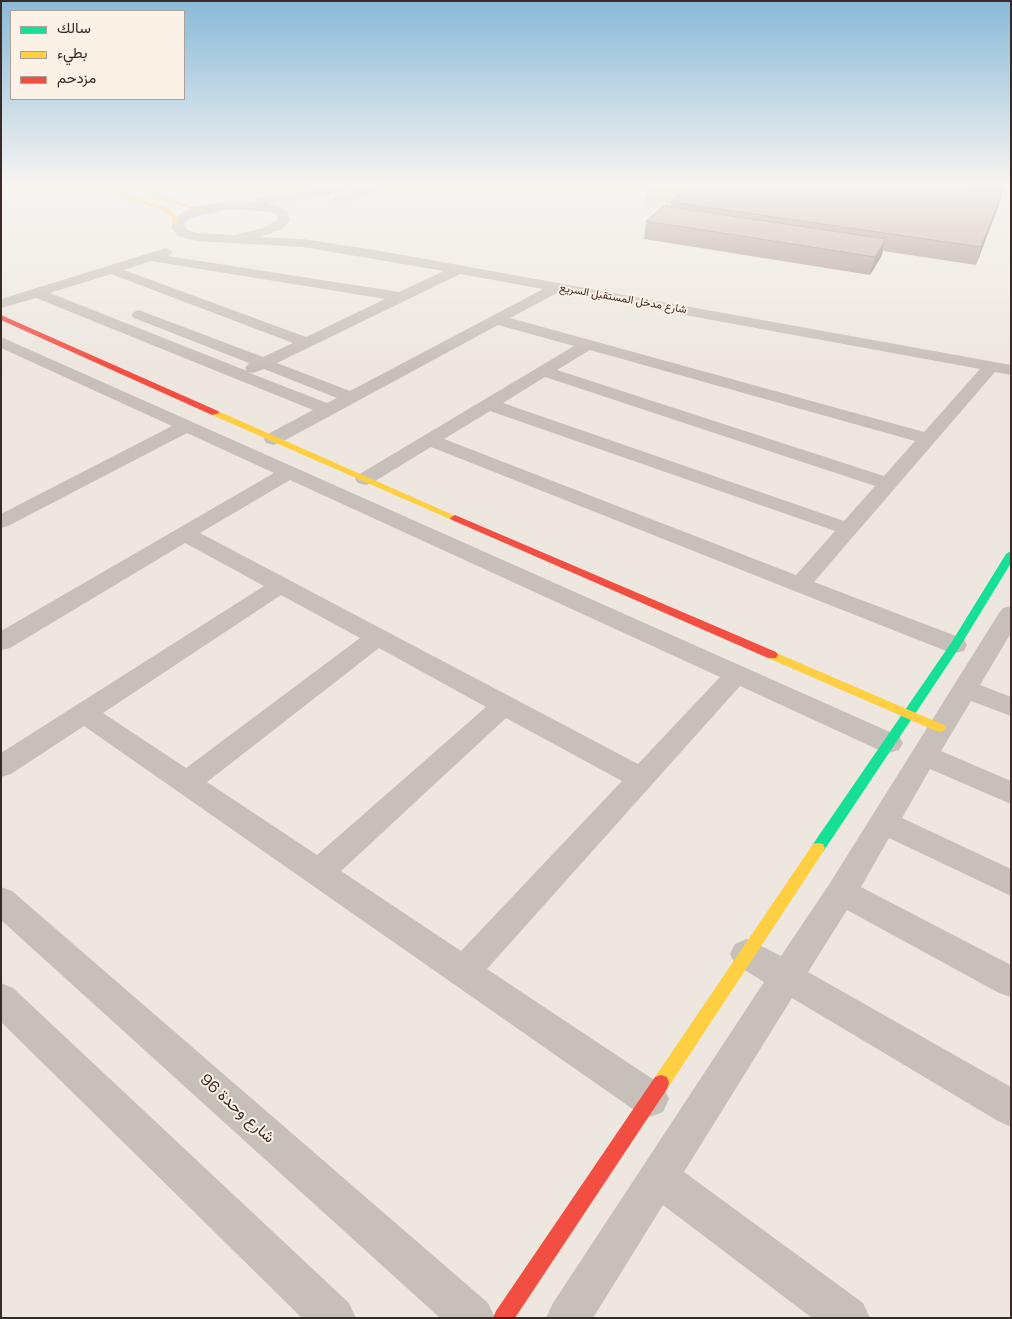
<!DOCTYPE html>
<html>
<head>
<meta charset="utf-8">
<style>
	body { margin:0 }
	#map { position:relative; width:1012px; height:1319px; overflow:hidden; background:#eee7e0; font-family:"Space Grotesk",Vazirmatn,sans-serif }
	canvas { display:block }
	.frame { position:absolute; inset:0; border:2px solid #382b27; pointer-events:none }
	.legend { position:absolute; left:10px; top:10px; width:175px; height:90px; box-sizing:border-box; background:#fbf1e7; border:1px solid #ada29a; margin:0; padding:6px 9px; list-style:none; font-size:15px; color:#382b27 }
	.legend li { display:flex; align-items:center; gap:10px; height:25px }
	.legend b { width:25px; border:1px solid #ada29a }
</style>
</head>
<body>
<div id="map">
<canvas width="1012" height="1319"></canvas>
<div class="frame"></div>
<ul class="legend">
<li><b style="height:6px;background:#16e098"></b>سالك</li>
<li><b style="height:6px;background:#ffcf43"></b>بطيء</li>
<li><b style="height:6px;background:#f24e42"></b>مزدحم</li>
</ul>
</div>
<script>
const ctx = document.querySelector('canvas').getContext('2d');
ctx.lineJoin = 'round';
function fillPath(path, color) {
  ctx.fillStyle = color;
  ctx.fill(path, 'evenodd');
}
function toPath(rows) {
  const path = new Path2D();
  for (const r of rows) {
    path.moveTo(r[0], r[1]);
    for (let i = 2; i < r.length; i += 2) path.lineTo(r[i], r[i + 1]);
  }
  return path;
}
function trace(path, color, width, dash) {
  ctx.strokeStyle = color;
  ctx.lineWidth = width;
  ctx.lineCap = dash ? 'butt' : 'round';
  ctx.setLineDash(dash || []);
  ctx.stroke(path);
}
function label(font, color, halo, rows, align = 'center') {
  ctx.font = font + ' "Space Grotesk",Vazirmatn,sans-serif';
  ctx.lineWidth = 4;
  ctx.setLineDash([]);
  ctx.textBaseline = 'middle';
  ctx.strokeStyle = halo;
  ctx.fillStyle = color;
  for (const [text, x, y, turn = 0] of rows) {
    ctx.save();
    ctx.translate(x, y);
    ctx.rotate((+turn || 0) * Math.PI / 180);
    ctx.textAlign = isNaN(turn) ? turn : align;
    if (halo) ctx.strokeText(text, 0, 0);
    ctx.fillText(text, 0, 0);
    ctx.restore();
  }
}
fillPath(toPath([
	[655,185,707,185,678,210,663,210,643,206,649,189]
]), '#d0d4b8');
fillPath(toPath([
	[341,185,359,185,357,187,326,195,267,204,278,206,287,211,290,220,282,229,260,237,303,239,381,251,1011,365,1011,375,995,372,814,582,964,639,967,645,964,651,955,653,946,651,431,447,372,483,365,485,358,483,355,479,358,475,574,346,498,325,280,443,273,445,266,443,264,439,266,435,313,410,36,298,1,308,1,299,166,248,173,252,168,256,399,292,444,271,303,247,196,241,178,236,171,227,175,218,183,212,197,207,229,201,251,202,257,198,341,185],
	[229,209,270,212,277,216,278,219,263,228,234,235,197,233,188,230,184,226,185,223,191,218,229,209],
	[151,261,385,299,306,337,124,270,151,261],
	[111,274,293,343,263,357,144,312,139,310,134,312,131,315,134,318,249,363,245,368,247,371,50,293,111,274],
	[460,274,543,289,350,391,277,363,460,274],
	[559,292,980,369,924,432,510,318,559,292],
	[590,350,915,441,884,476,557,370,590,350],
	[264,369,337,398,327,403,247,372,253,373,264,369],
	[545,377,875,486,844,521,503,403,545,377],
	[490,411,835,531,796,575,444,439,490,411],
	[372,185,389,185,387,187,343,202,339,203,333,199,335,196,372,185],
	[1,337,899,736,903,743,899,750,889,753,879,750,740,686,487,969,663,1086,669,1099,663,1112,650,1117,637,1112,84,726,11,774,1,777,1,753,264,586,185,543,10,648,1,650,1,631,274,473,187,433,8,526,1,528,1,514,172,426,1,348,1,337],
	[290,480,720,677,638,764,200,533,290,480],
	[281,595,360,638,186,768,103,713,281,595],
	[379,648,486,707,317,855,207,782,379,648],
	[506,718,622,781,461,951,341,871,506,718],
	[1011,606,1011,633,980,685,1011,697,1011,716,971,701,941,751,1011,781,1011,804,930,769,902,818,1011,869,1011,896,889,838,861,887,1011,965,1011,997,999,993,847,910,808,972,1011,1087,1011,1127,998,1121,792,998,684,1172,863,1303,870,1318,812,1318,663,1205,593,1318,546,1318,553,1303,764,982,735,964,730,954,735,944,747,939,781,956,830,883,999,613,1003,608,1011,606],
	[1,887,12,891,488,1303,495,1318,440,1318,1,920,1,887],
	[1,983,13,988,349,1303,356,1318,302,1318,1,1022,1,983]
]), '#c7bfb9');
fillPath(toPath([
	[1,185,7,185,1,187,1,185],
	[1011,551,1011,563,959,648,823,852,818,853,813,852,811,848,813,844,951,643,1006,554,1011,551]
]), '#16e098');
fillPath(toPath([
	[18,185,33,185,1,190,1,186,18,185],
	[85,185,92,185,164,207,175,214,180,224,175,225,171,216,160,209,85,185],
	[153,195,157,195,204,210,199,211,153,197,153,195],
	[212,411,218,411,460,518,455,521,452,520,212,415,212,411],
	[772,651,944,725,946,728,944,731,940,732,936,731,768,658,766,655,768,652,772,651],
	[818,843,823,844,825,848,823,852,667,1089,661,1091,655,1089,653,1083,655,1077,813,844,818,843]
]), '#ffcf43');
fillPath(toPath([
	[1,315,218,411,219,413,212,415,1,320,1,315],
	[455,515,776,652,778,655,776,658,768,658,452,520,450,518,455,515],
	[661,1075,667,1077,669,1083,667,1089,515,1318,493,1318,496,1311,655,1077,661,1075]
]), '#f24e42');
fillPath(toPath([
	[692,185,1004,185,1002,190,998,207,976,265,883,251,881,257,870,275,644,239,646,221,671,207,671,202]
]), '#a9918a');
fillPath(toPath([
	[1003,190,998,207,976,265,981,247],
	[886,239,881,257,870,275,875,257]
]), '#897670');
const building = toPath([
	[692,185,960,185,1003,190,981,247,671,202,692,185],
	[664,206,886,239,875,257,646,221,664,206]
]);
fillPath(building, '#c4a9a0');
trace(building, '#897670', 1);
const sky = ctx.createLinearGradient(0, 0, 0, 369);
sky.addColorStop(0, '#89bad8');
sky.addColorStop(0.5, '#f7f4f1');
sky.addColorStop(1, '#f7f4f100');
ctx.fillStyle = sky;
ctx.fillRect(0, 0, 1012, 369);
label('11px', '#382b27', '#fbf1e7', [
	["شارع مدخل المستقبل السريع",623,299,10]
]);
label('16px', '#382b27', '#fbf1e7', [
	["شارع وحدة 96",237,1109,42]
]);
</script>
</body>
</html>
